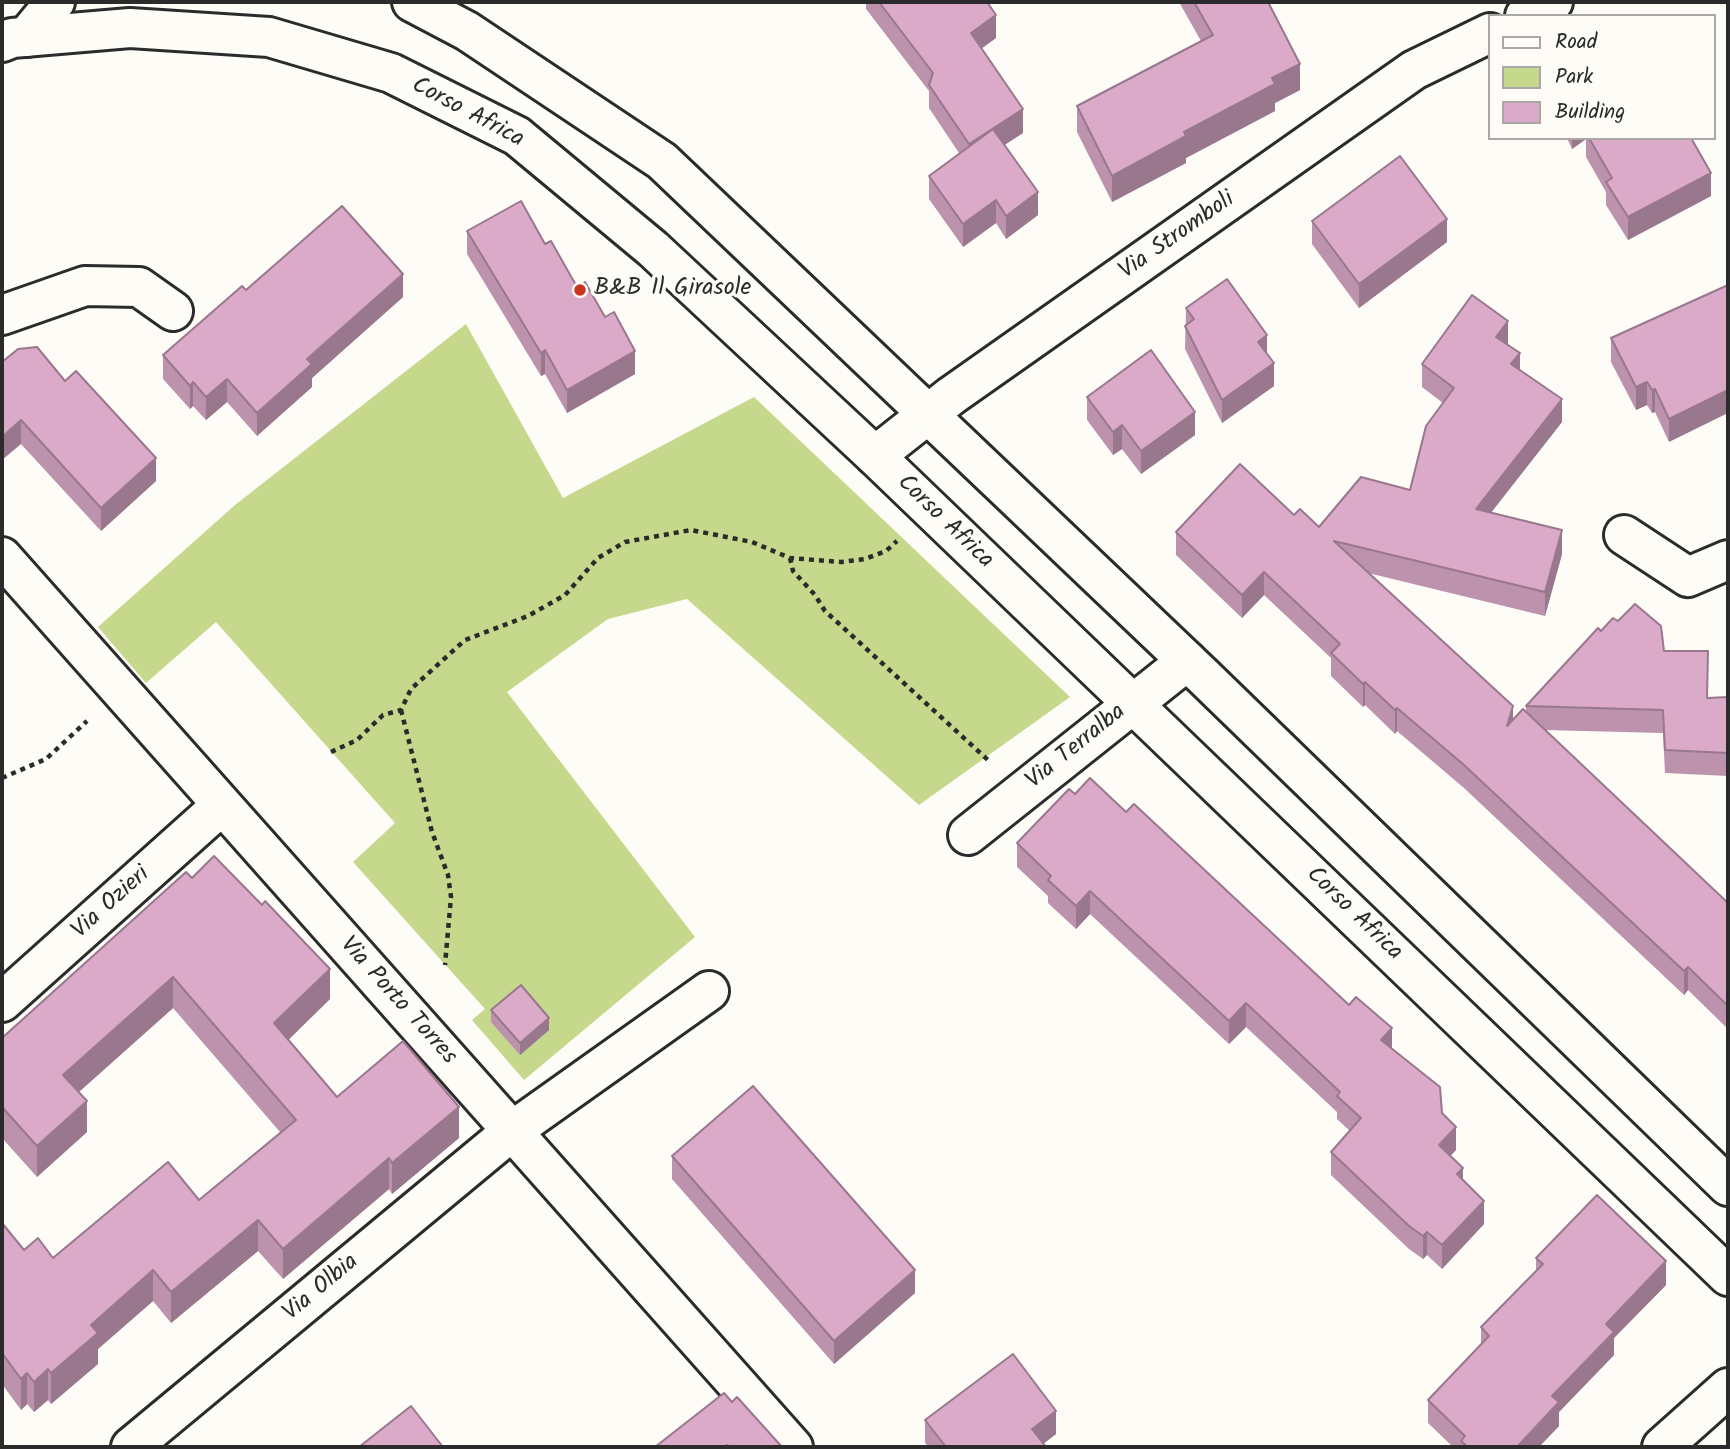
<!DOCTYPE html>
<html>
<head>
<meta charset="utf-8">
<style>
	body { margin:0 }
	#map { position:relative; width:1730px; height:1449px; overflow:hidden; background:#fdfcf7; font-family:Kalam,sans-serif }
	canvas { display:block }
	.frame { position:absolute; inset:0; border:4px solid #2b2b2b; pointer-events:none }
	.legend { position:absolute; left:1488px; top:14px; width:228px; height:126px; box-sizing:border-box; background:#fdfcf7; border:2px solid #a9a8a5; margin:0; padding:9px 12px; list-style:none; font-size:21px; color:#2b2b2b }
	.legend li { display:flex; align-items:center; gap:14px; height:35px }
	.legend b { width:35px; border:2px solid #a9a8a5 }
</style>
</head>
<body>
<div id="map">
<canvas width="1730" height="1449"></canvas>
<div class="frame"></div>
<ul class="legend">
<li><b style="height:9px;background:#fdfcf7"></b>Road</li>
<li><b style="height:19px;background:#c6d88c"></b>Park</li>
<li><b style="height:19px;background:#dbaac9"></b>Building</li>
</ul>
</div>
<script>
const ctx = document.querySelector('canvas').getContext('2d');
ctx.lineJoin = 'round';
function fillPath(path, color) {
  ctx.fillStyle = color;
  ctx.fill(path, 'evenodd');
}
function toPath(rows) {
  const path = new Path2D();
  for (const r of rows) {
    path.moveTo(r[0], r[1]);
    for (let i = 2; i < r.length; i += 2) path.lineTo(r[i], r[i + 1]);
  }
  return path;
}
function trace(path, color, width, dash) {
  ctx.strokeStyle = color;
  ctx.lineWidth = width;
  ctx.lineCap = dash ? 'butt' : 'round';
  ctx.setLineDash(dash || []);
  ctx.stroke(path);
}
function label(font, color, halo, rows, align = 'center') {
  ctx.font = font + ' Kalam,sans-serif';
  ctx.lineWidth = 7;
  ctx.setLineDash([]);
  ctx.textBaseline = 'middle';
  ctx.strokeStyle = halo;
  ctx.fillStyle = color;
  for (const [text, x, y, turn = 0] of rows) {
    ctx.save();
    ctx.translate(x, y);
    ctx.rotate((+turn || 0) * Math.PI / 180);
    ctx.textAlign = isNaN(turn) ? turn : align;
    if (halo) ctx.strokeText(text, 0, 0);
    ctx.fillText(text, 0, 0);
    ctx.restore();
  }
}
fillPath(toPath([
	[466,324,563,498,754,397,1070,697,919,805,687,599,608,619,507,692,695,937,524,1080,472,1020,485,1009,353,862,395,823,216,622,146,683,98,627,235,505]
]), '#c6d88c');
const minor = toPath([
	[1525,16,1553,2],
	[26,37,55,2],
	[2,315,85,286,139,287,173,311],
	[875,456,951,396,1414,70,1490,33],
	[1624,535,1688,577,1728,560],
	[2,557,793,1447],
	[968,835,1187,661],
	[2,1002,222,805],
	[131,1447,512,1131,709,991],
	[1662,1447,1728,1388]
]);
const tertiary = toPath([
	[412,2,467,31,662,161,1204,677,1728,1186],
	[2,42,12,38,130,28,269,37,391,73,517,136,653,249,875,456,1728,1276]
]);
trace(minor, '#2b2b2b', 44);
trace(tertiary, '#2b2b2b', 44);
trace(toPath([
	[790,558,793,571,815,595,825,611,988,760],
	[401,710,432,832,448,875,451,897,445,965],
	[331,752,357,740,383,715,401,710,411,689,465,640,528,616,565,595,598,558,625,542,691,530,752,542,790,558,841,562,865,559,886,551,897,541],
	[2,778,46,759,87,721]
]), '#2b2b2b', 4.5, [5, 5]);
trace(minor, '#fdfcf7', 38);
trace(tertiary, '#fdfcf7', 38);
fillPath(toPath([
	[866,2,987,2,996,38,982,48,1023,133,1004,145,1038,215,1006,239,996,223,963,247,929,199,929,176,959,153,929,108,929,91,866,9],
	[1179,2,1268,2,1300,90,1275,103,1275,111,1186,158,1186,163,1112,202,1077,132,1077,106,1201,41],
	[1567,138,1691,138,1711,196,1628,240,1606,205,1606,192,1586,157,1586,139,1572,149],
	[1312,221,1447,242,1359,308,1312,244],
	[467,231,545,244,577,287,635,374,567,413,545,374,541,376,467,254],
	[1728,285,1669,442,1655,412,1652,413,1647,405,1636,410,1611,362,1611,338],
	[246,290,403,297,312,378,312,387,257,436,227,402,206,420,193,406,190,409,163,379,163,355],
	[1186,308,1274,386,1222,423,1185,349],
	[1508,344,1520,370,1562,422,1491,512,1562,554,1545,616,1368,573,1513,720,1526,712,1526,706,1601,631,1664,651,1707,698,1728,697,1728,776,1665,773,1663,733,1544,730,1728,903,1728,1029,1688,990,1684,995,1464,788,1397,731,1395,734,1365,705,1363,707,1331,676,1331,658,1264,595,1242,618,1176,555,1176,532,1294,515,1319,527,1410,490,1443,403,1422,387,1422,364],
	[2,362,65,381,156,481,101,531,21,444],
	[1087,397,1195,435,1141,474,1122,449,1113,455,1087,420],
	[1075,794,1126,812,1392,1049,1442,1113,1456,1150,1450,1156,1484,1224,1442,1269,1427,1255,1423,1259,1409,1249,1331,1175,1331,1152,1350,1131,1337,1119,1337,1112,1246,1027,1229,1044,1090,914,1076,929,1048,903,1048,896,1017,867,1017,843],
	[192,878,330,999,288,1040,337,1097,459,1138,392,1194,389,1189,283,1279,258,1251,171,1323,153,1301,98,1349,98,1364,51,1404,48,1400,34,1412,27,1404,21,1410,2,1384,2,1223,24,1250,53,1258,199,1200,280,1132,173,1008,79,1092,87,1132,37,1177,2,1138,2,1038],
	[491,1010,549,1030,520,1055,491,1022],
	[672,1156,915,1293,834,1364,672,1179],
	[1536,1258,1666,1285,1614,1338,1614,1355,1559,1412,1559,1426,1539,1447,1453,1447,1428,1423,1428,1400,1481,1344,1481,1327,1536,1271],
	[925,1420,1056,1434,1043,1444,1046,1447,929,1447,925,1443]
]), '#bc92ad');
fillPath(toPath([
	[996,15,996,38,971,56,971,33],
	[1300,64,1300,90,1275,103,1275,111,1186,158,1186,163,1112,202,1112,176,1272,78],
	[1023,109,1023,133,969,168,969,144],
	[1572,138,1586,138,1586,139,1572,149],
	[1711,173,1711,196,1628,240,1628,217],
	[1038,192,1038,215,1006,239,1006,216],
	[996,200,996,223,963,247,963,224],
	[1447,219,1447,242,1359,308,1359,284],
	[403,274,403,297,312,378,312,387,257,436,257,413,307,359],
	[1508,321,1508,344,1496,360,1496,337],
	[1267,335,1267,358,1258,342],
	[545,350,545,374,541,376,541,353],
	[635,351,635,374,567,413,567,390],
	[1520,353,1520,376,1511,364],
	[1274,363,1274,386,1222,423,1222,400],
	[227,379,227,402,206,420,206,397],
	[193,382,193,406,190,409,190,386],
	[1647,382,1647,405,1636,410,1636,387],
	[1655,389,1655,412,1652,413,1652,390],
	[1728,390,1728,413,1669,442,1669,419],
	[1562,399,1562,422,1476,532,1476,509],
	[1195,412,1195,435,1141,474,1141,451],
	[21,420,21,444,2,460,2,437],
	[1122,425,1122,449,1113,455,1113,432],
	[156,458,156,481,101,531,101,508],
	[1562,530,1562,554,1545,616,1545,592],
	[1264,572,1264,595,1242,618,1242,595],
	[1365,682,1365,705,1363,707,1363,684],
	[1513,706,1513,729,1507,726],
	[1397,708,1397,731,1395,734,1395,710],
	[1090,891,1090,914,1076,929,1076,906],
	[1688,967,1688,990,1684,995,1684,971],
	[330,969,330,999,274,1054,274,1023],
	[173,977,173,1008,63,1106,63,1075],
	[1246,1003,1246,1027,1229,1044,1229,1021],
	[549,1018,549,1030,520,1055,520,1043],
	[1392,1028,1392,1052,1381,1040],
	[87,1101,87,1132,37,1177,37,1146],
	[459,1107,459,1138,392,1194,392,1163],
	[1456,1127,1456,1150,1439,1168,1439,1145],
	[389,1158,389,1189,283,1279,283,1249],
	[1463,1168,1463,1191,1457,1174],
	[1484,1201,1484,1224,1442,1269,1442,1245],
	[258,1220,258,1251,171,1323,171,1292],
	[1427,1232,1427,1255,1423,1259,1423,1236],
	[1666,1261,1666,1285,1614,1338,1614,1355,1559,1412,1559,1426,1539,1447,1517,1447,1552,1396,1606,1324],
	[153,1270,153,1301,98,1349,98,1364,51,1404,51,1373,91,1325],
	[915,1270,915,1293,834,1364,834,1341],
	[48,1369,48,1400,34,1412,34,1382],
	[27,1373,27,1404,21,1410,21,1379],
	[1056,1411,1056,1434,1039,1447,1032,1429]
]), '#99778d');
const building = toPath([
	[879,2,987,2,996,15,971,33,1023,109,969,144,929,85,933,73,879,2],
	[1194,2,1268,2,1300,64,1272,78,1275,84,1184,132,1186,136,1112,176,1077,106,1213,35,1194,2],
	[993,129,1038,192,1006,216,996,200,963,224,929,176,993,129],
	[1589,138,1691,138,1711,173,1628,217,1606,182,1612,178,1589,138],
	[1400,156,1447,219,1359,284,1312,221,1400,156],
	[521,201,545,244,551,241,577,287,585,282,605,317,614,312,635,351,567,390,545,350,541,353,467,231,521,201],
	[342,206,403,274,307,359,312,364,257,413,227,379,206,397,193,382,190,386,163,355,242,286,246,290,342,206],
	[1227,279,1267,335,1258,342,1274,363,1222,400,1185,326,1194,319,1186,308,1227,279],
	[1728,285,1728,390,1669,419,1655,389,1652,390,1647,382,1636,387,1611,338,1728,285],
	[1472,295,1508,321,1496,337,1520,353,1511,364,1562,399,1476,509,1562,530,1545,592,1334,541,1513,706,1507,726,1523,709,1728,903,1728,1006,1688,967,1684,971,1464,765,1397,708,1395,710,1365,682,1363,684,1331,653,1340,644,1264,572,1242,595,1176,532,1240,464,1294,515,1300,509,1319,527,1361,477,1410,490,1426,426,1454,388,1422,364,1472,295],
	[37,347,65,381,76,371,156,458,101,508,21,420,2,437,2,362,18,349,37,347],
	[1151,350,1195,412,1141,451,1122,425,1113,432,1087,397,1151,350],
	[1635,604,1661,626,1664,651,1708,651,1707,698,1728,697,1728,753,1665,750,1663,710,1526,706,1598,628,1601,631,1613,618,1618,621,1635,604],
	[1090,778,1126,812,1134,804,1349,1005,1356,997,1392,1028,1381,1040,1440,1087,1442,1113,1456,1127,1439,1145,1463,1168,1457,1174,1484,1201,1442,1245,1427,1232,1423,1236,1409,1226,1331,1152,1361,1118,1337,1096,1340,1092,1246,1003,1229,1021,1090,891,1076,906,1048,880,1051,876,1017,843,1069,789,1075,794,1090,778],
	[214,856,262,905,265,901,330,969,274,1023,337,1097,403,1041,459,1107,392,1163,389,1158,283,1249,258,1220,171,1292,153,1270,91,1325,98,1333,51,1373,48,1369,34,1382,27,1373,21,1379,2,1353,2,1223,24,1250,38,1238,53,1258,168,1162,199,1200,296,1120,173,977,63,1075,87,1101,37,1146,2,1107,2,1038,186,872,192,878,214,856],
	[521,985,549,1018,520,1043,491,1010,521,985],
	[753,1086,915,1270,834,1341,672,1156,753,1086],
	[1597,1195,1666,1261,1606,1324,1614,1332,1552,1396,1559,1402,1517,1447,1468,1447,1461,1441,1465,1436,1428,1400,1489,1336,1481,1327,1543,1264,1536,1258,1597,1195],
	[1013,1354,1056,1411,1032,1429,1046,1447,946,1447,925,1420,1013,1354],
	[724,1393,732,1402,737,1397,782,1447,730,1447,727,1445,724,1447,655,1447,724,1393],
	[411,1406,443,1447,359,1447,411,1406]
]);
fillPath(building, '#dbaac9');
trace(building, '#99778d', 2);
for (const [x, y, r, color] of [
	[580,290,7,"#c8321e"]
]) {
  const dot = new Path2D();
  dot.arc(x, y, r, 0, 2 * Math.PI);
  ctx.fillStyle = color;
  ctx.fill(dot);
  trace(dot, '#fdfcf7', 2.5);
}
label('24px', '#2b2b2b', '#fdfcf7', [
	["Corso Africa",467,114,28],
	["Via Stromboli",1178,237,-35],
	["Corso Africa",944,523,44],
	["Via Terralba",1077,748,-39],
	["Via Ozieri",112,904,-42],
	["Corso Africa",1353,915,44],
	["Via Porto Torres",397,1002,48],
	["Via Olbia",322,1289,-40]
]);
label('24px', '#2b2b2b', '#fdfcf7', [
	["B&B Il Girasole",594,290]
], 'left');
</script>
</body>
</html>
